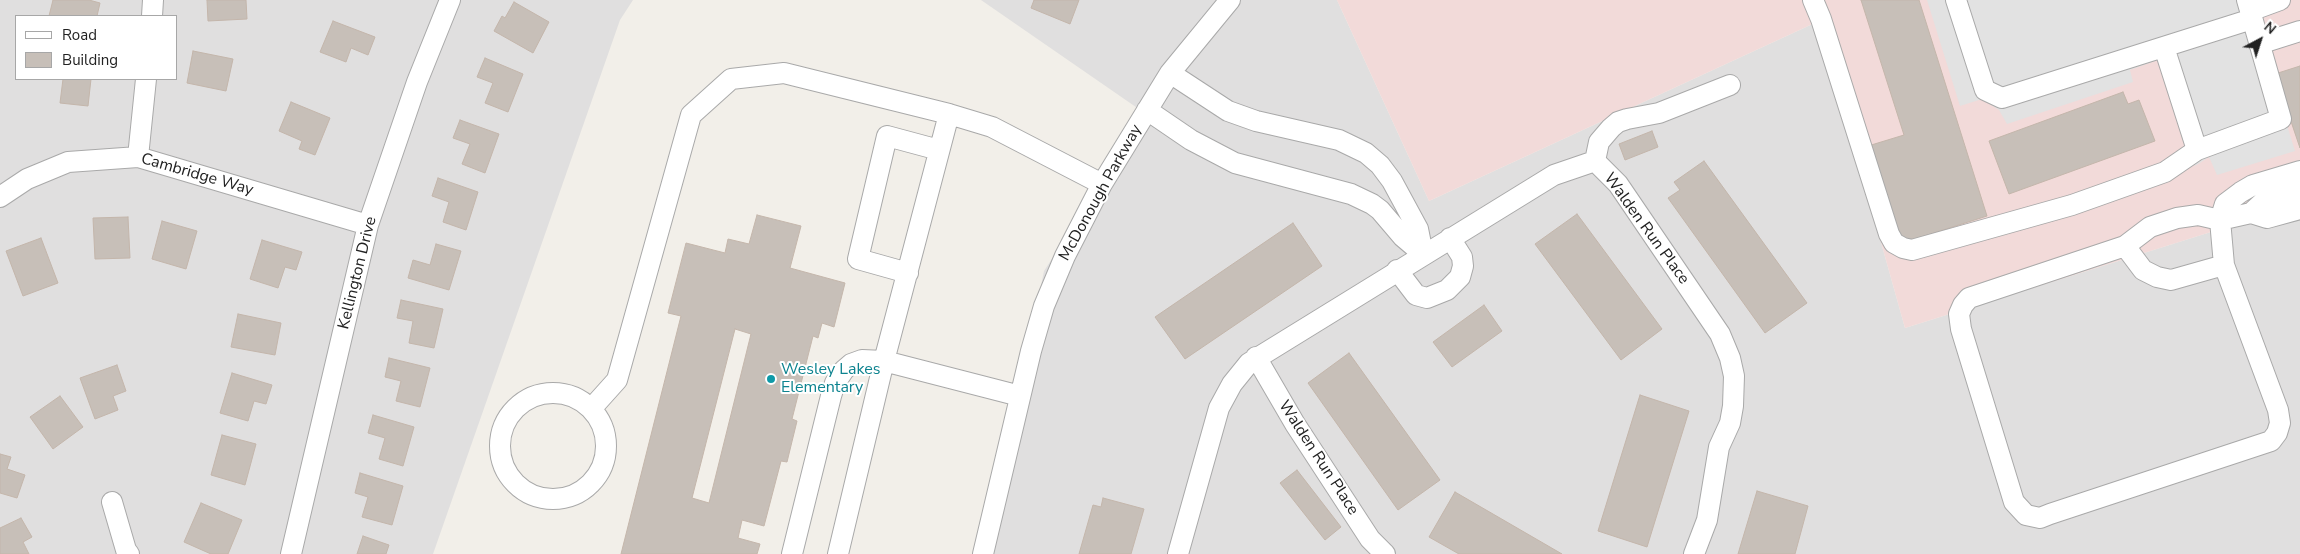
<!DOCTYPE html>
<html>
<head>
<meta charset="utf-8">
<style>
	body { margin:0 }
	#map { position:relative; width:2300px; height:554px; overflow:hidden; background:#f2efe9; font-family:"Nunito Sans",sans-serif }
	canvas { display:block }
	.legend { position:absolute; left:15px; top:15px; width:162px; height:65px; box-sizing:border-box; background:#fff; border:1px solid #a7a7a7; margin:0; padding:6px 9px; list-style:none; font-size:15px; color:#222 }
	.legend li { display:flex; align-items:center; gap:10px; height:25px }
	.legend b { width:25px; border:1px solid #a7a7a7 }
	.north { position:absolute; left:2235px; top:15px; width:50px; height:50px; -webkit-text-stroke:4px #fff; paint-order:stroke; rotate:40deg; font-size:14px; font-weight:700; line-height:20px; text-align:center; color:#222 }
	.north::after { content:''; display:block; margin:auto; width:18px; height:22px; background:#222; clip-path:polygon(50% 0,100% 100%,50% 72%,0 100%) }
</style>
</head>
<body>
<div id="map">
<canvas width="2300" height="554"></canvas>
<ul class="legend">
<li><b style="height:6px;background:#fff"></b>Road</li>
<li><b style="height:14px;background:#c7bfb8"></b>Building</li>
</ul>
<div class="north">N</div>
</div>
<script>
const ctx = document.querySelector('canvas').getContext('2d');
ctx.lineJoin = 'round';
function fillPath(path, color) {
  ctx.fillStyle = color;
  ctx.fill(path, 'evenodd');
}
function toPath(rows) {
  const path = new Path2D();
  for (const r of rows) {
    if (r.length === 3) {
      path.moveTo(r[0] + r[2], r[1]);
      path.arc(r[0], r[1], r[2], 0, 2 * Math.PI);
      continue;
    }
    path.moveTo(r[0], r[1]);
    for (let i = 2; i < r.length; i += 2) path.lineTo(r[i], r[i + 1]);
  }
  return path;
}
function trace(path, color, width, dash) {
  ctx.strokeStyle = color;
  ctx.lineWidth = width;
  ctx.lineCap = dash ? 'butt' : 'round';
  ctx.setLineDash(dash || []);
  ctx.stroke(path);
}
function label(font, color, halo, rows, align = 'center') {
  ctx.font = font + ' "Nunito Sans",sans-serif';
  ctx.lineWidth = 4;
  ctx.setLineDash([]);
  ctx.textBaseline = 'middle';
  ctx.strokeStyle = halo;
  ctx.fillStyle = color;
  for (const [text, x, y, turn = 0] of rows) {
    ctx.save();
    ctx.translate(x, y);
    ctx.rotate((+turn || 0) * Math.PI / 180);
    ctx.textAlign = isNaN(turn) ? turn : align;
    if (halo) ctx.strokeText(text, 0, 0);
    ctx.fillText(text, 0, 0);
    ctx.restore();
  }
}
fillPath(toPath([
	[0,0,633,0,620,20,433,554,0,554],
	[16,16,176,16,176,79,16,79],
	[981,0,1337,0,1429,201,1819,21,1905,328,2300,204,2300,554,986,554,1044,271,1146,114]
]), '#e0dfdf');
fillPath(toPath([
	[1337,0,2300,0,2300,204,1905,328,1819,21,1429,201]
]), '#f2dad9');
fillPath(toPath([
	[1927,0,2248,0,2295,151,2217,175,2209,157,2195,166,2158,60,2130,70,2133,82,2007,124,1999,110,1982,99,1960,106]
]), '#e2e2e2');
const building = toPath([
	[53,0,89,0,100,3,97,16,49,16,53,0],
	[207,0,246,0,247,19,208,21,207,0],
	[1034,0,1079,0,1070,24,1031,8,1034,0],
	[1861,0,1919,0,1987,216,1899,244,1868,146,1904,135,1861,0],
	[514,2,549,22,533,53,494,31,502,16,505,18,514,2],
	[333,21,375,37,368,55,351,48,346,62,320,52,333,21],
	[193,51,233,59,226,91,187,83,193,51],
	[485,58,523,74,508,112,485,103,493,83,477,77,485,58],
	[2300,66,2300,148,2275,74,2300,66],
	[63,79,91,79,88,106,60,103,63,79],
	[2123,92,2128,104,2139,100,2155,141,2009,194,1989,141,2123,92],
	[291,102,330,118,315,155,299,149,302,141,279,131,291,102],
	[460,120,499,134,485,173,462,164,470,144,453,138,460,120],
	[1652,131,1658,147,1625,160,1619,144,1652,131],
	[1704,161,1807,303,1765,333,1668,198,1680,190,1674,182,1704,161],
	[438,178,478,192,466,230,443,222,449,202,432,196,438,178],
	[1577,214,1662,329,1621,360,1535,244,1577,214],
	[757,215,801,226,790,268,845,283,834,327,822,323,818,338,813,336,792,419,797,421,787,462,781,461,764,526,742,520,738,538,760,544,757,554,621,554,681,316,668,313,686,243,725,253,728,239,749,244,757,215],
	[735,329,751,334,709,503,692,498,735,329],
	[128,217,130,258,95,259,93,218,128,217],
	[162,221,197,231,186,269,152,259,162,221],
	[1293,223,1322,266,1185,359,1155,317,1293,223],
	[41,238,58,283,23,296,6,251,41,238],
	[262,240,302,252,296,270,285,267,278,288,250,279,262,240],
	[436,244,461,251,449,290,408,278,413,260,430,265,436,244],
	[401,300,443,309,434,348,409,343,413,321,397,318,401,300],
	[1484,305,1502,331,1452,367,1433,342,1484,305],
	[238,314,281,323,275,355,231,347,238,314],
	[1349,353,1440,480,1398,510,1308,383,1349,353],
	[389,358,430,368,420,407,396,401,401,381,385,377,389,358],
	[117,365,126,391,113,396,118,410,95,419,80,378,117,365],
	[232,373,272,385,266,404,254,401,248,421,220,413,232,373],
	[1640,395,1689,411,1647,547,1598,531,1640,395],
	[60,396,83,427,53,449,30,417,60,396],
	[373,415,414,427,403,466,379,459,385,438,368,433,373,415],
	[222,435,256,444,245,485,211,475,222,435],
	[0,454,11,457,7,469,25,475,17,498,0,493,0,454],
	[1297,470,1341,527,1325,540,1280,483,1297,470],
	[360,473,403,486,392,525,362,517,368,497,355,493,360,473],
	[1757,491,1808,506,1795,554,1738,554,1757,491],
	[1455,492,1562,554,1459,554,1429,537,1455,492],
	[1103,498,1144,509,1131,554,1079,554,1093,505,1101,507,1103,498],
	[201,503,242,520,228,554,211,554,184,542,201,503],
	[21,518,32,537,23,542,29,554,0,554,0,528,21,518],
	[363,536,389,545,386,554,357,554,363,536]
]);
fillPath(building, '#c7bfb8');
trace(building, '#c4b6ab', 1);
const minor = toPath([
	[1813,0,1821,19,1889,234,1894,243,1903,248,1912,250,2072,205,2165,172,2197,150,2281,119,2247,0],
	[1956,0,1985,90,2002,98,2252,19],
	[2250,11,2280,0],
	[152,16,153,0],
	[2259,44,2300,31],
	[2164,47,2197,150],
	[1170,73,1228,111,1256,121,1339,140,1366,153,1380,165,1392,181,1418,229,1423,254],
	[1147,110,1191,140,1235,163,1351,194,1372,204,1380,210,1403,237,1423,254],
	[138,157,146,79],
	[1595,161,1618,184,1720,334,1730,358,1734,376,1733,406,1730,423,1719,447,1707,520,1694,554],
	[1595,161,1599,142,1611,128,1618,122,1627,119,1659,113,1730,85],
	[2300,191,2264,201,2251,213,2267,218,2300,209],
	[0,197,27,179,68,162,138,157,368,225],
	[2251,213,2220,220,2198,215,2177,218,2150,227,2125,246,1969,298,1963,305,1959,314,1961,329,2014,502,2026,515,2040,518,2050,514,2271,441,2277,433,2280,423,2278,410,2224,265,2220,220,2225,204,2241,192,2253,185,2300,171],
	[2125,246,2143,270,2157,277,2171,280,2224,265],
	[1397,270,1416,295,1427,298,1447,290,1460,277,1463,266,1462,257,1450,238],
	[908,273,858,259,887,136,939,150],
	[1256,357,1295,424,1370,539,1385,554],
	[553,446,53],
	[591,409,617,380,691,115,731,79,784,73,949,114,992,127,1102,184],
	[112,502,126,550,129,554],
	[291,554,368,225,417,82,450,0],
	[792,554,831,396,835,383,844,370,851,364,862,360,884,361,1020,396],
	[838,554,884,361,949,114],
	[983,554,1031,351,1044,306,1065,256,1102,184,1170,73,1230,0],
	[1178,554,1219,408,1232,384,1249,363,1554,175,1595,161]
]);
trace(minor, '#a9a9a9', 22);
trace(minor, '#fff', 20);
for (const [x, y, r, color] of [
	[771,379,5,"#0f9aa8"]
]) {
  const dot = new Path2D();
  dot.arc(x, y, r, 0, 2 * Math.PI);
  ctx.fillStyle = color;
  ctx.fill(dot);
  trace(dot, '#fff', 2);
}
label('16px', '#222', '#fff', [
	["Cambridge Way",197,175,16],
	["McDonough Parkway",1101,193,-61],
	["Walden Run Place",1646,229,54],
	["Kellington Drive",358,273,-76],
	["Walden Run Place",1318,458,57]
]);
label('16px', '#0d838f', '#fff', [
	["Wesley Lakes",781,370],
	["Elementary",781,388]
], 'left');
</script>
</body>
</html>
